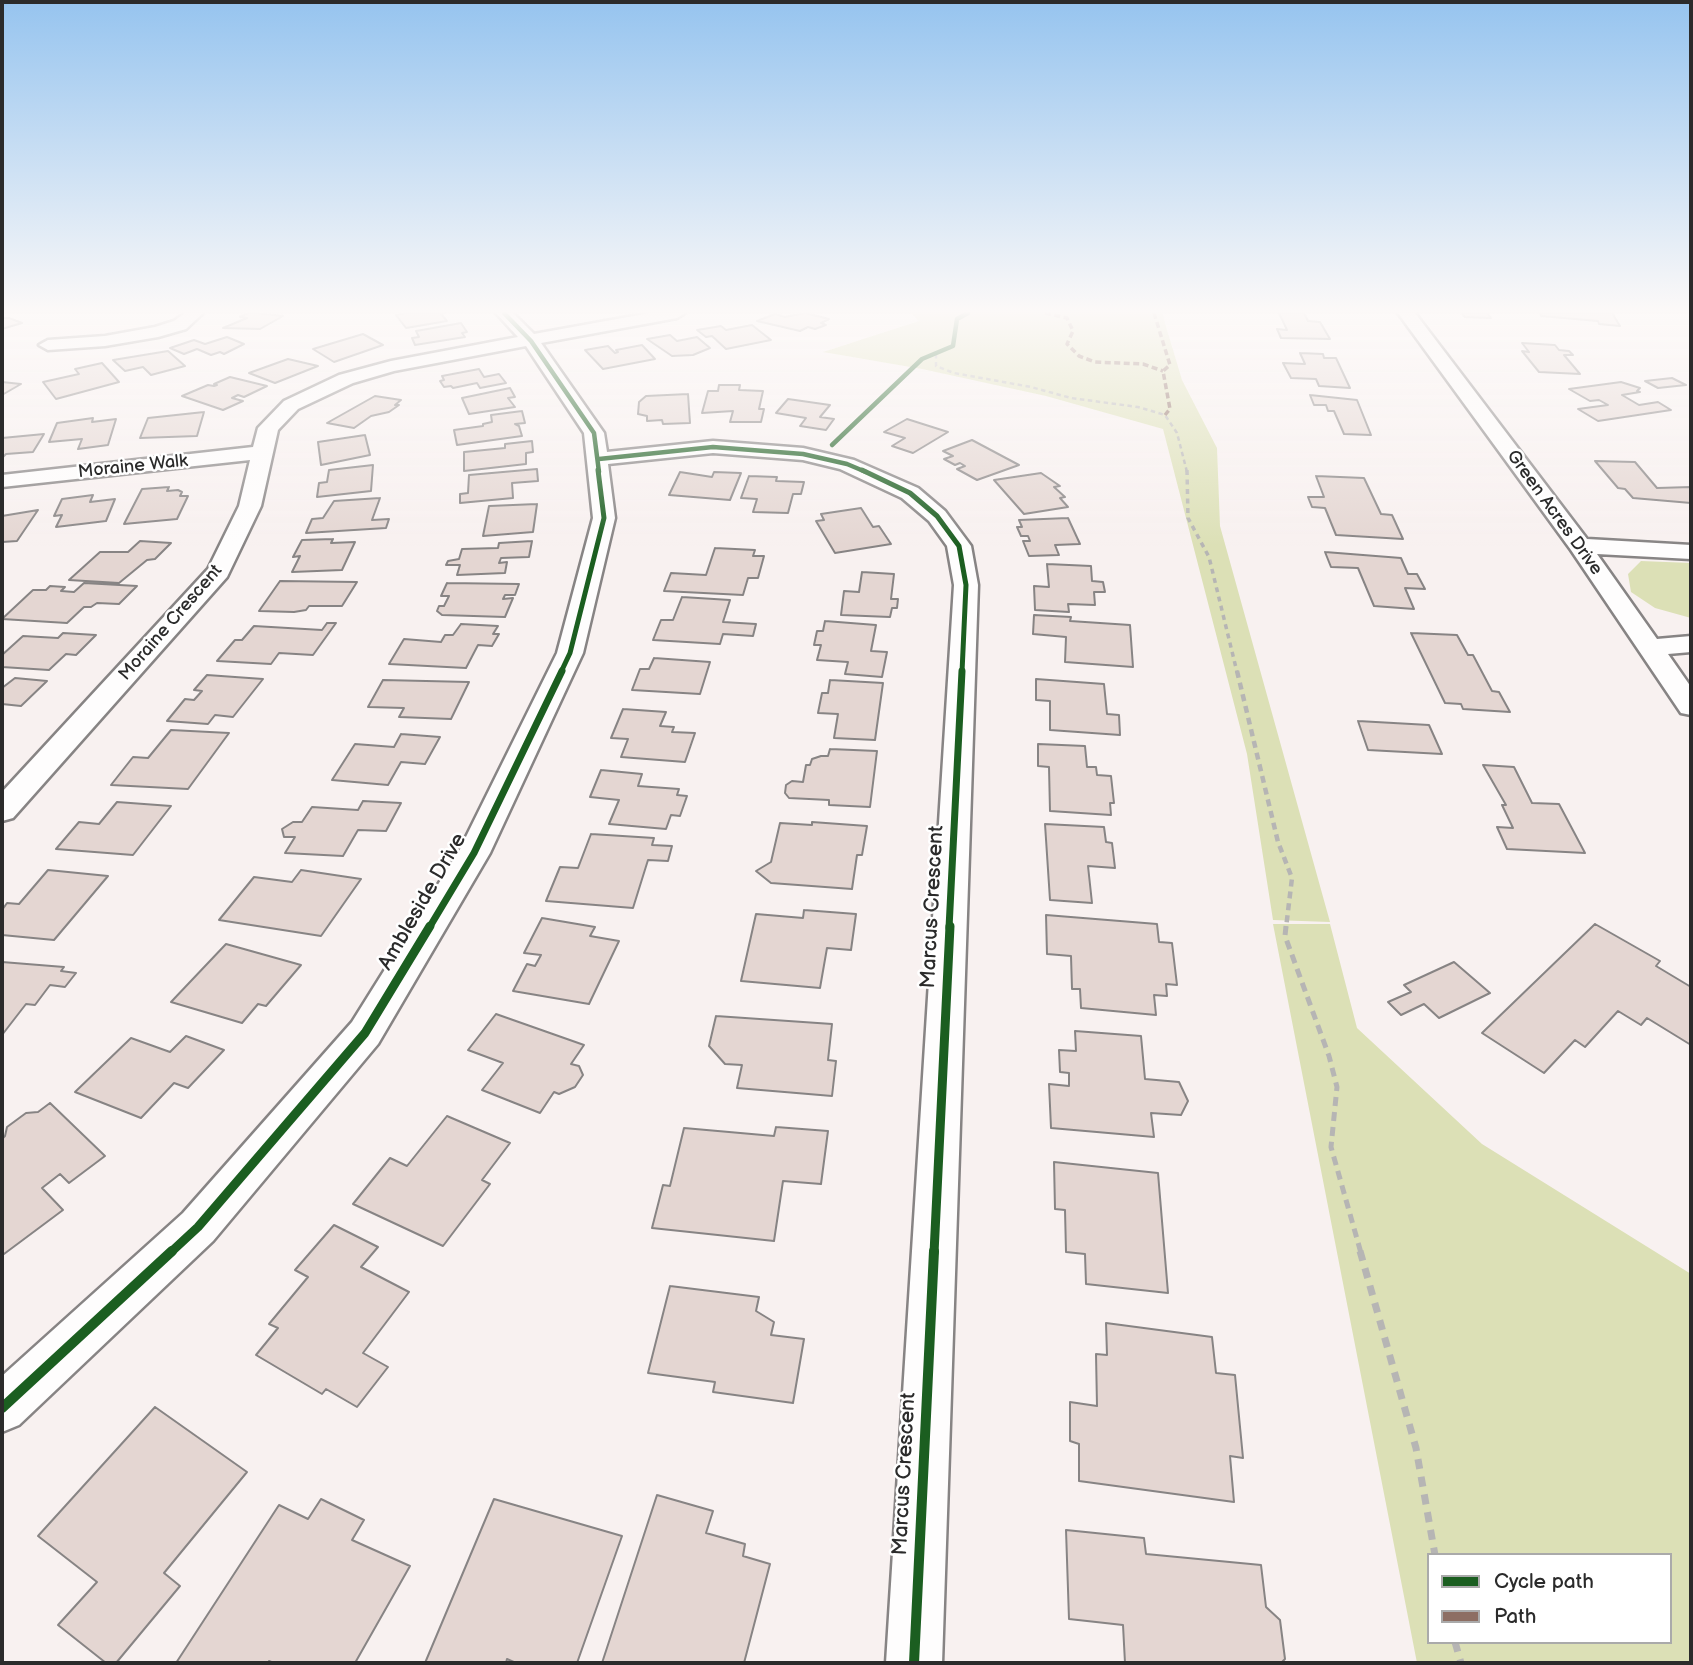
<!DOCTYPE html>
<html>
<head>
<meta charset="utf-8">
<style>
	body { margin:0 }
	#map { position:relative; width:1693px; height:1665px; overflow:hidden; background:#f8f1f0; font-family:"Balsamiq Sans",sans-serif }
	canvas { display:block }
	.frame { position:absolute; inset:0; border:4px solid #2b2b2b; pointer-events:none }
	.legend { position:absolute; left:1427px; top:1553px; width:245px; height:91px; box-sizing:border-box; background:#fff; border:2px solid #aaa; margin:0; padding:9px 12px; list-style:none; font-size:21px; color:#2b2b2b }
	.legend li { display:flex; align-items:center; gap:14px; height:35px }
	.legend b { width:35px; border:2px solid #aaa }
</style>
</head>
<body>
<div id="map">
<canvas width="1693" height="1665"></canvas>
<div class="frame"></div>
<ul class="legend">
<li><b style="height:9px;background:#1b5e20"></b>Cycle path</li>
<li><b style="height:9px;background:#8d6e63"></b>Path</li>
</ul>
</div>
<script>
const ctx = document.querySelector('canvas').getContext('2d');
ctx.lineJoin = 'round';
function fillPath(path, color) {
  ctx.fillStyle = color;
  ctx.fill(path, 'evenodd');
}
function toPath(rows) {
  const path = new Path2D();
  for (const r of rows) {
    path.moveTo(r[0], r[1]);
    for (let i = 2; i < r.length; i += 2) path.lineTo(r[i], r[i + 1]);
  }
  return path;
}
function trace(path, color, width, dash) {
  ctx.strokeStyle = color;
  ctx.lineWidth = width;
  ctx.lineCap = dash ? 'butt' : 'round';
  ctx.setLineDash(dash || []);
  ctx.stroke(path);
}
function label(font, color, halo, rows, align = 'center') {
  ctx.font = font + ' "Balsamiq Sans",sans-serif';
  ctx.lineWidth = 5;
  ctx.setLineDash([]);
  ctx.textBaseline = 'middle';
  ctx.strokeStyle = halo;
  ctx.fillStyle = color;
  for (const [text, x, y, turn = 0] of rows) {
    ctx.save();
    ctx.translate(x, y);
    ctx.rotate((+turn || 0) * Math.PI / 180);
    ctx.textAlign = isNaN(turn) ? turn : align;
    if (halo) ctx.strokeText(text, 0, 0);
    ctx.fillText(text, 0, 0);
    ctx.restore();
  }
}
fillPath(toPath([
	[911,313,1162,313,1182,380,1217,448,1220,526,1330,922,1273,920,1247,754,1163,429,1046,396,922,369,823,352,919,321],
	[1641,561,1691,563,1691,618,1655,608,1631,592,1628,574],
	[1273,924,1330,924,1357,1028,1482,1144,1691,1274,1691,1663,1417,1663],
	[1429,1555,1670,1555,1670,1642,1429,1642]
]), '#dce0b6');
const building = toPath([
	[248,313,257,313,283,316,260,329,223,328,247,318,240,317,248,313],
	[405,313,445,313,441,314,447,321,406,328,396,315,405,313],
	[805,313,829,319,821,323,826,325,815,329,808,327,800,331,757,321,775,314,785,317,805,313],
	[1279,313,1304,313,1308,321,1320,322,1330,339,1281,338,1277,329,1287,330,1279,313],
	[1461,313,1487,313,1491,318,1465,317,1461,313],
	[1540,313,1612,313,1620,326,1599,324,1598,321,1541,316,1540,313],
	[2,318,9,318,22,323,2,329,2,318],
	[461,323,467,332,462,333,465,337,415,345,412,338,419,337,416,331,461,323],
	[752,325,771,340,726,349,712,336,706,337,697,330,721,326,726,330,752,325],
	[363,334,383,345,334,362,313,349,363,334],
	[670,335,677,341,697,337,710,348,693,355,672,356,647,339,670,335],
	[227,337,244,344,224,354,220,352,211,355,197,349,184,354,170,348,194,340,205,344,227,337],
	[1522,343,1555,345,1559,350,1569,351,1573,355,1564,355,1580,374,1539,372,1522,351,1529,352,1522,343],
	[642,345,655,359,603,369,585,350,608,346,615,353,618,352,616,350,642,345],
	[168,351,185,366,151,375,143,367,125,371,113,360,168,351],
	[1300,353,1323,354,1324,358,1336,358,1350,388,1319,386,1316,379,1291,378,1283,363,1305,364,1300,353],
	[288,359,318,366,275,383,249,373,288,359],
	[102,363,119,382,56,399,43,382,79,374,75,369,102,363],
	[479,369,484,377,499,374,506,383,480,388,477,383,453,388,451,386,444,387,440,381,444,380,442,376,479,369],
	[230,377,267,386,244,397,238,395,232,398,243,401,223,410,182,396,208,385,214,386,217,385,214,384,230,377],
	[1672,378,1686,385,1658,388,1645,381,1672,378],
	[2,382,21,384,2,395,2,382],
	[1621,382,1640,388,1637,391,1640,392,1622,395,1639,405,1658,402,1671,410,1598,421,1578,409,1608,405,1599,400,1590,401,1569,389,1621,382],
	[719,385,740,385,739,390,763,391,759,409,764,409,761,422,730,422,733,411,702,413,708,391,718,391,719,385],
	[510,388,515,397,508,398,515,407,469,414,462,398,510,388],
	[688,394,690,423,663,424,662,420,647,421,647,416,638,414,639,402,646,396,688,394],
	[1310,395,1357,400,1371,435,1344,434,1334,411,1328,411,1326,405,1314,405,1310,395],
	[375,396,401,400,395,405,399,405,389,412,371,416,354,428,327,423,375,396],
	[788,399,830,405,820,417,834,419,826,430,800,426,806,418,776,413,788,399],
	[522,411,525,423,515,424,519,426,522,436,457,445,454,430,483,426,483,424,492,422,491,415,522,411],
	[204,412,197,436,140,438,148,418,204,412],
	[93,418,92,422,116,419,108,445,78,449,82,439,49,442,57,423,93,418],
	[907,419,948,432,913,453,892,446,905,438,884,432,907,419],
	[44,434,33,452,6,454,2,458,2,438,44,434],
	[365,435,370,455,321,465,318,442,365,435],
	[972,440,1019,465,977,480,957,469,965,466,960,463,955,465,944,459,953,456,943,451,972,440],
	[532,441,533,452,526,453,526,464,464,471,464,452,505,448,505,444,532,441],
	[1595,461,1635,462,1657,488,1691,487,1691,503,1633,498,1625,489,1618,488,1595,461],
	[373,465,371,491,317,497,319,483,327,482,329,470,373,465],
	[537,469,538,481,512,483,513,498,460,503,460,494,468,493,469,475,537,469],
	[680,472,712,477,714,472,741,473,730,500,669,495,680,472],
	[1041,473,1060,486,1054,487,1065,497,1060,498,1068,507,1024,514,994,480,1041,473],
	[749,476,777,477,776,481,804,482,801,494,793,494,788,513,753,512,757,499,741,498,749,476],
	[1316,476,1364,478,1381,514,1392,515,1403,539,1336,535,1325,508,1312,507,1308,497,1324,497,1316,476],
	[169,487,167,491,178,490,182,492,180,496,188,496,177,519,124,524,142,489,169,487],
	[93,495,90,502,115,499,106,521,56,527,62,515,54,516,62,499,93,495],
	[380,498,372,520,389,519,386,528,306,533,312,519,323,518,334,501,380,498],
	[537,504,533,532,483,536,489,506,537,504],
	[861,508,873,527,879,526,891,544,835,553,816,521,824,520,821,514,861,508],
	[38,510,17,541,2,542,2,516,38,510],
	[1068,518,1080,544,1055,545,1059,555,1029,556,1023,541,1030,541,1028,536,1021,536,1017,527,1022,527,1019,520,1068,518],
	[333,539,331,543,355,542,342,570,292,572,300,556,293,557,302,540,333,539],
	[140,541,171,543,155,559,147,560,119,583,69,580,100,552,128,552,140,541],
	[532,541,529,557,501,558,499,563,507,562,505,573,457,575,460,565,446,565,448,561,459,559,462,549,498,548,499,543,532,541],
	[715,548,755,550,753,556,764,556,758,578,748,578,743,595,664,591,671,573,706,575,715,548],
	[1325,552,1401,558,1408,574,1417,574,1425,589,1405,588,1414,609,1374,606,1358,568,1331,567,1325,552],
	[1047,564,1091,566,1092,581,1103,582,1105,592,1094,592,1095,605,1068,604,1069,612,1035,610,1034,586,1049,587,1047,564],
	[862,572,894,574,891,599,898,599,897,608,892,608,890,617,841,615,844,591,859,592,862,572],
	[280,581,357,582,342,606,309,606,306,610,294,612,259,611,280,581],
	[84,583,137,586,119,604,97,603,91,607,84,607,67,623,2,619,33,590,46,590,50,586,65,587,61,591,74,592,84,583],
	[447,583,519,584,515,595,505,595,503,599,513,598,505,617,442,615,437,611,439,606,444,606,449,596,441,596,447,583],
	[682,597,730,600,723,622,756,624,753,636,723,634,720,644,653,640,661,620,673,620,682,597],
	[1034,615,1071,617,1070,621,1130,625,1133,667,1065,662,1066,637,1033,634,1034,615],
	[825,621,876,625,871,651,887,652,882,677,845,674,848,662,817,660,821,645,814,645,817,631,823,631,825,621],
	[327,623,336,623,313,655,279,653,271,664,217,661,235,640,242,640,254,626,322,630,327,623],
	[461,624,498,626,493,634,499,634,492,646,478,645,466,668,389,664,404,639,441,642,445,635,453,635,461,624],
	[63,633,96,635,76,655,66,654,49,670,2,667,2,655,23,636,58,638,63,633],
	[1411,633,1457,635,1468,655,1473,655,1492,691,1499,692,1510,712,1463,709,1461,704,1445,703,1411,633],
	[654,658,710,662,700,694,632,690,640,669,649,669,654,658],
	[207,675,263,679,233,717,215,715,208,724,167,721,185,699,194,700,202,691,194,690,207,675],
	[15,678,47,681,21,706,2,704,2,688,15,678],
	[1036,679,1104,684,1107,714,1119,715,1120,735,1050,730,1050,701,1036,700,1036,679],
	[383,680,469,682,451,719,399,717,404,708,368,707,383,680],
	[830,680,883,683,875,740,834,738,838,714,818,713,822,693,828,693,830,680],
	[623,709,666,712,660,726,674,727,672,732,695,733,685,762,621,757,628,739,611,738,623,709],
	[1358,721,1429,725,1442,754,1368,750,1358,721],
	[171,730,229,733,188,789,111,785,133,757,148,758,171,730],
	[401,734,440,737,425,764,401,762,388,785,332,780,355,744,394,747,401,734],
	[1038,744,1085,746,1087,767,1096,767,1097,775,1111,776,1114,803,1110,803,1111,815,1050,811,1049,767,1038,766,1038,744],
	[830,749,877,751,870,807,829,805,829,800,789,798,785,793,786,785,792,781,803,782,806,765,810,765,812,759,821,756,828,756,830,749],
	[1483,765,1514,767,1532,803,1559,804,1585,853,1507,849,1497,827,1513,828,1502,805,1506,805,1483,765],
	[601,770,642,774,638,786,679,789,677,795,687,796,680,816,671,815,666,829,609,824,619,800,590,797,601,770],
	[363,801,401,803,386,831,358,830,343,856,285,853,295,837,284,837,282,829,293,822,302,822,312,807,358,810,363,801],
	[117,802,171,806,133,855,56,849,79,822,99,824,117,802],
	[812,822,867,826,862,855,857,855,852,889,771,883,756,871,771,862,780,823,812,825,812,822],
	[1045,824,1104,827,1106,842,1112,843,1115,868,1088,866,1092,903,1050,900,1045,824],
	[591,834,654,838,652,845,672,846,668,861,648,860,633,908,546,901,560,867,578,868,591,834],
	[48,870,108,876,54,940,2,935,2,910,7,903,19,904,48,870],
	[301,870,361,879,321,936,219,920,254,877,292,882,301,870],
	[804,910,856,914,851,950,827,948,820,988,741,981,756,914,803,918,804,910],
	[1046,915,1157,924,1159,942,1172,943,1177,985,1166,984,1167,996,1154,995,1156,1015,1081,1008,1080,989,1072,989,1071,956,1047,954,1046,915],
	[542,918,595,927,590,936,619,941,589,1004,513,991,527,964,535,966,541,955,524,953,542,918],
	[1595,924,1660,961,1656,966,1691,987,1691,1045,1647,1018,1641,1025,1618,1011,1585,1047,1575,1040,1544,1073,1482,1033,1595,924],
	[226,944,301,965,266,1006,258,1004,242,1023,171,1002,226,944],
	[2,962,64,967,61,971,76,973,65,987,50,985,35,1005,26,1004,2,1035,2,962],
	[1454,962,1490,993,1439,1018,1424,1004,1401,1015,1388,1002,1411,992,1404,985,1454,962],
	[496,1014,584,1045,571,1064,579,1066,583,1075,575,1087,559,1094,554,1092,540,1113,482,1090,503,1063,468,1050,496,1014],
	[716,1016,832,1024,828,1060,836,1061,832,1096,737,1088,742,1065,725,1064,709,1046,716,1016],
	[1075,1031,1141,1036,1145,1079,1179,1082,1188,1101,1181,1115,1151,1113,1154,1137,1051,1128,1049,1084,1069,1086,1069,1073,1060,1072,1059,1050,1076,1051,1075,1031],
	[186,1036,224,1050,188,1088,174,1083,141,1118,75,1092,131,1038,170,1052,186,1036],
	[50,1103,105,1156,69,1183,60,1174,42,1188,63,1210,4,1254,2,1251,2,1139,5,1136,7,1127,26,1113,38,1112,50,1103],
	[447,1116,510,1143,482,1180,490,1184,443,1246,353,1204,390,1158,407,1166,447,1116],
	[776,1127,828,1131,821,1184,783,1181,774,1241,652,1228,663,1185,670,1186,684,1128,774,1136,776,1127],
	[1054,1162,1158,1173,1168,1293,1086,1284,1085,1254,1066,1252,1065,1210,1055,1209,1054,1162],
	[334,1225,378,1247,361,1267,409,1292,363,1353,388,1367,357,1407,326,1389,322,1394,256,1355,278,1328,269,1324,308,1277,295,1270,334,1225],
	[670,1286,759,1297,756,1311,774,1322,771,1335,804,1339,793,1403,713,1392,715,1382,648,1373,670,1286],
	[1106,1323,1212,1337,1216,1373,1235,1375,1243,1458,1230,1456,1234,1502,1079,1481,1079,1444,1070,1441,1070,1402,1097,1406,1096,1354,1107,1355,1106,1323],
	[155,1407,247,1472,164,1573,180,1586,116,1663,106,1663,58,1625,97,1582,38,1536,155,1407],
	[657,1495,713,1511,706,1533,745,1544,743,1556,770,1564,744,1663,602,1663,657,1495],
	[321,1499,364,1520,352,1540,410,1566,355,1663,274,1663,269,1661,268,1663,176,1663,279,1505,308,1519,321,1499],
	[494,1499,622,1536,577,1663,516,1663,507,1659,506,1663,425,1663,494,1499],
	[1066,1530,1144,1538,1146,1554,1261,1565,1266,1607,1280,1620,1285,1659,1281,1663,1125,1663,1123,1625,1069,1619,1066,1530]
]);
fillPath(building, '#e4d6d2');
trace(building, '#878484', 2);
const street = toPath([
	[185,313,203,313,186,329,158,337,105,346,48,350,39,345,48,340,105,336,155,327,174,321,185,313],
	[496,313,513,313,534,334,650,313,685,313,677,318,541,343,604,433,607,452,713,441,803,448,854,460,918,488,945,511,971,546,978,585,942,1663,886,1663,954,585,947,546,929,521,902,498,840,469,803,460,713,453,608,464,615,518,583,653,490,853,378,1044,213,1241,19,1425,2,1432,2,1376,183,1213,352,1022,459,851,557,653,593,518,584,433,526,346,394,371,353,383,298,409,278,430,261,506,227,577,13,818,2,821,2,792,208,569,239,506,250,460,2,487,2,475,253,447,258,428,284,401,339,375,391,361,518,337,496,313],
	[1398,313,1415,313,1587,539,1691,545,1691,559,1597,554,1657,639,1691,636,1691,652,1668,654,1691,687,1691,715,1681,713,1571,550,1398,313]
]);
trace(street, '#878484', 5);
trace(toPath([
	[936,354,936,366,954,373,1031,387,1071,398,1138,407,1165,415,1177,433,1187,472],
	[840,437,922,359,953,346,957,319,968,313]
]), '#b6b5b4', 2.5, [4.5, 3.5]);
trace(toPath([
	[1187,470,1188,518,1209,557,1237,672]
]), '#b6b5b4', 3.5, [5, 4.5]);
trace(toPath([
	[1237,671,1278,842,1292,878,1286,928]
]), '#b6b5b4', 4.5, [7, 5]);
trace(toPath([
	[1286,926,1285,936,1329,1056,1337,1087,1331,1147,1361,1253]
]), '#b6b5b4', 5, [9, 6]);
trace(toPath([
	[1360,1251,1416,1448,1435,1555],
	[1455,1642,1461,1663]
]), '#b6b5b4', 7, [10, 8]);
fillPath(street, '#fefdfd');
trace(toPath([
	[1045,313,1067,318,1073,331,1067,344,1079,356,1095,362,1143,364,1163,371],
	[1154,313,1170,365,1163,371,1170,409,1165,415]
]), '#8d6e63', 3.5, [6, 3.5]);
trace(toPath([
	[504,313,531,341,594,433,599,472],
	[832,445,922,359,953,346,957,319,968,313],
	[599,459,713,447,803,454,847,464,866,472]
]), '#1b5e20', 4.5);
trace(toPath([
	[862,470,910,493,937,516,959,546,966,585,962,672],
	[561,672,570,653,604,518,598,470]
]), '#1b5e20', 5);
trace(toPath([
	[429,928,474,853,562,671],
	[949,928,962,671]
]), '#1b5e20', 7);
trace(toPath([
	[170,1253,198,1227,365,1033,430,926],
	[934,1253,950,926]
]), '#1b5e20', 9);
trace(toPath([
	[2,1408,172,1251],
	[914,1663,934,1251]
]), '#1b5e20', 10);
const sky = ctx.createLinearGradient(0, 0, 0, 546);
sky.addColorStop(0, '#96c4ef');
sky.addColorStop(0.57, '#fcf9f8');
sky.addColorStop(1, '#fcf9f800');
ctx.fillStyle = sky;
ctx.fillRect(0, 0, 1693, 546);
label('18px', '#2b2b2b', '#fff', [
	["Moraine Walk",133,467,-6],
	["Green Acres Drive",1554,513,54],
	["Moraine Crescent",171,623,-49]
]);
label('21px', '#2b2b2b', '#fff', [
	["Ambleside Drive",423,902,-60],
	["Marcus Crescent",933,907,-87],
	["Marcus Crescent",905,1474,-87]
]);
</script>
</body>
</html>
